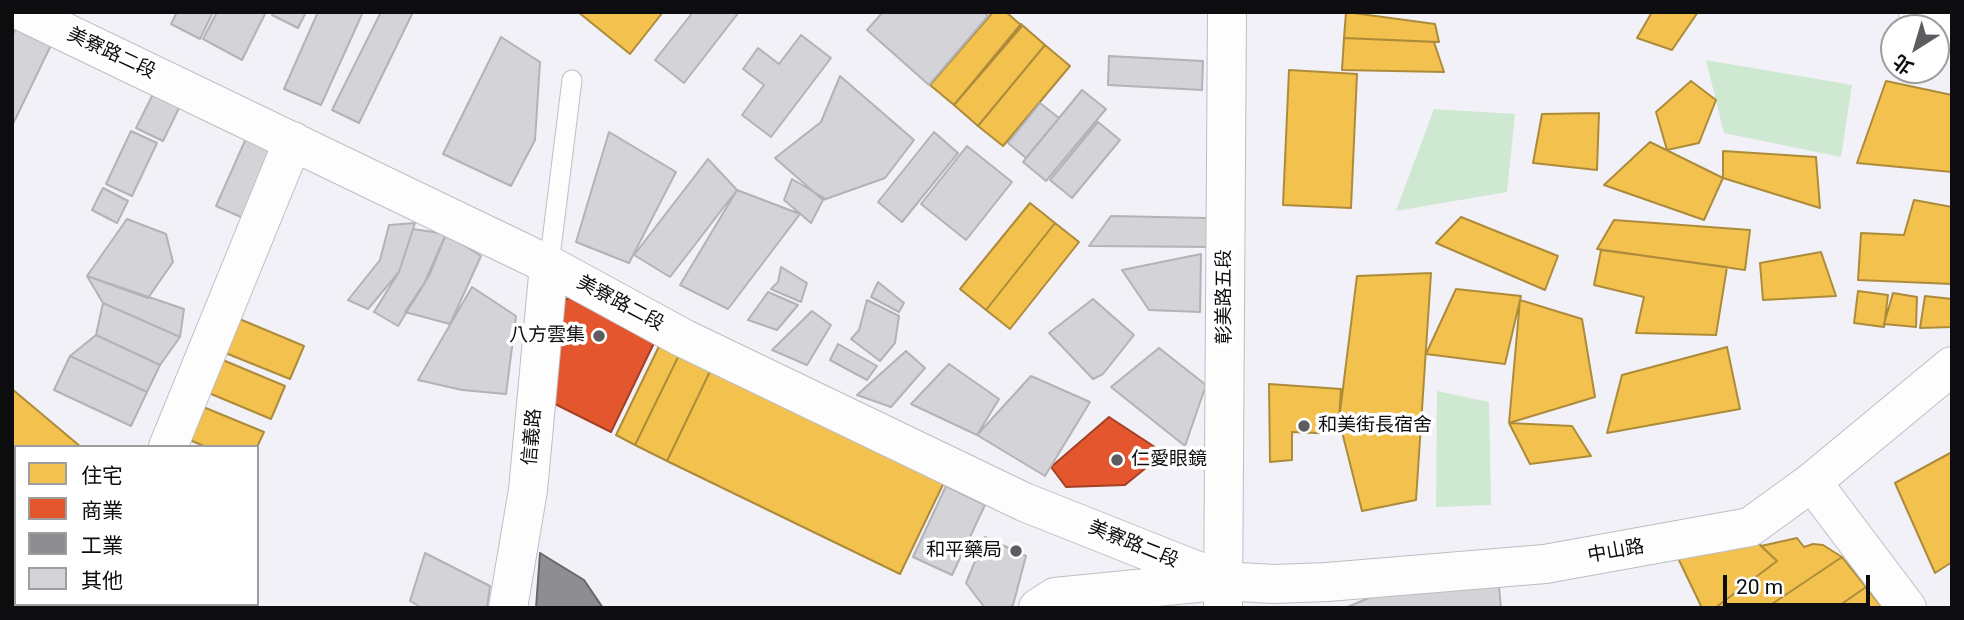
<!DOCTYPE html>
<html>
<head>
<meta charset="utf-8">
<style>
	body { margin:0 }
	#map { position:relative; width:1964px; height:620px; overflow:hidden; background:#f2f1f7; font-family:Roboto,"Noto Sans TC",sans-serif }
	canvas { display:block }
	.frame { position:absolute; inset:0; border:14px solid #0d0c0f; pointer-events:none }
	.legend { position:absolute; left:14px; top:445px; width:245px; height:161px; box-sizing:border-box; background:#fff; border:2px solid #9e9e9f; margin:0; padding:9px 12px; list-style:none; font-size:21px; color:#0d0c0f }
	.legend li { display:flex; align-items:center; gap:14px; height:35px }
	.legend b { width:35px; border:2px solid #9e9e9f }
	.north { position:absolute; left:1880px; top:14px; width:70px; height:70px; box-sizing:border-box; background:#fff; border:2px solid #9e9e9f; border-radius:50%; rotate:217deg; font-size:19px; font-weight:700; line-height:28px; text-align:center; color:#0d0c0f }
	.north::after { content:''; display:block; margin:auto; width:24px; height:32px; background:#5d5c60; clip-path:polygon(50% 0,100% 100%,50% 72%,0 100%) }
	.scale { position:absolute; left:1723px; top:575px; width:147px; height:32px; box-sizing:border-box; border:4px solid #0d0c0f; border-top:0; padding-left:9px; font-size:21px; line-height:24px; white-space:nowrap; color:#0d0c0f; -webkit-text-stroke:5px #fff; paint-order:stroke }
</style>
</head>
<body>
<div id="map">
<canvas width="1964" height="620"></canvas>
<div class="frame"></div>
<ul class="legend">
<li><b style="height:19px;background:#f2c14e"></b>住宅</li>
<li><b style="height:19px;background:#e4572e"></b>商業</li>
<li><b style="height:19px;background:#8d8d92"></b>工業</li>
<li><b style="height:19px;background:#d4d3d7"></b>其他</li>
</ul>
<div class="north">北</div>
<div class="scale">20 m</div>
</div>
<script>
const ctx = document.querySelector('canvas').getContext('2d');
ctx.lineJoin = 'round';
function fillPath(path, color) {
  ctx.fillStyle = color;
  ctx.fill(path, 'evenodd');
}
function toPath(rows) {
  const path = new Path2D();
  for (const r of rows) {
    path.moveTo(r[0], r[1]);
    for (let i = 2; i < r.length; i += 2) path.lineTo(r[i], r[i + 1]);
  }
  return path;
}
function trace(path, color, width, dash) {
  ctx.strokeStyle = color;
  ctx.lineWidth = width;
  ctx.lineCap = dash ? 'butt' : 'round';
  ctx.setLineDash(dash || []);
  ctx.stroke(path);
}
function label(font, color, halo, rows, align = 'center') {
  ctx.font = font + ' Roboto,"Noto Sans TC",sans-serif';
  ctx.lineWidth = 7;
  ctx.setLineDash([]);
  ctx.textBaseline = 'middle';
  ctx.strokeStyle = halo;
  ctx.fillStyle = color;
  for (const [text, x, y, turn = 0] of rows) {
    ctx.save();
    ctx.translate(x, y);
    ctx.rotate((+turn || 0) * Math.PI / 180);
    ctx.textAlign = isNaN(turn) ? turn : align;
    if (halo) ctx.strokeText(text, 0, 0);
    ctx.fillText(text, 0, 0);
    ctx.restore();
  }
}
fillPath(toPath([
	[1706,60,1852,85,1841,157,1724,133],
	[1434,109,1515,114,1507,192,1396,211],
	[1437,391,1489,402,1491,505,1436,507]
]), '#cee8d2');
const homes = toPath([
	[578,12,663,12,630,54,578,12],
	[993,12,1006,12,1022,26,954,105,930,85,993,12],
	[1346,12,1435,24,1439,42,1344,38,1346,12],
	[1652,12,1698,12,1672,50,1637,38,1652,12],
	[1021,24,1045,45,978,126,954,105,1021,24],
	[1344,38,1434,42,1444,72,1342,70,1344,38],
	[1045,45,1070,66,1003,146,978,126,1045,45],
	[1289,70,1357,74,1351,208,1283,205,1289,70],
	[1691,81,1716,100,1699,143,1667,150,1656,112,1691,81],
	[1886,81,1952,95,1952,172,1857,163,1886,81],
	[1599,113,1597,170,1533,163,1542,114,1599,113],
	[1650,142,1723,178,1704,220,1604,185,1650,142],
	[1723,151,1816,157,1820,208,1723,178,1723,151],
	[1914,200,1952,207,1952,284,1858,280,1861,233,1904,235,1914,200],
	[1030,203,1055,223,986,310,960,289,1030,203],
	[1461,217,1558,256,1545,290,1436,243,1461,217],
	[1614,220,1750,230,1745,270,1597,249,1614,220],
	[1055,223,1079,242,1010,329,986,310,1055,223],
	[1601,250,1727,267,1716,335,1636,333,1644,297,1594,285,1601,250],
	[1821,252,1836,296,1763,300,1760,263,1821,252],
	[1431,273,1416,500,1362,511,1339,420,1357,276,1431,273],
	[1456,289,1521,296,1505,364,1426,354,1456,289],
	[1858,291,1888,295,1884,327,1854,323,1858,291],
	[1893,293,1917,297,1916,327,1884,324,1893,293],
	[1925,296,1952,299,1952,327,1920,328,1925,296],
	[1520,300,1582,319,1595,397,1509,423,1520,300],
	[237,318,304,346,290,379,223,352,237,318],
	[664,336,684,345,635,445,616,435,664,336],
	[684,345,715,361,667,461,635,445,684,345],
	[1727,347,1740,409,1607,433,1622,375,1727,347],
	[218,358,285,386,271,419,204,391,218,358],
	[715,361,948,474,900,574,667,461,715,361],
	[1269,384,1341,389,1338,434,1292,432,1292,460,1270,462,1269,384],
	[12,389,81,447,16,447,16,575,12,579,12,389],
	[196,404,264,432,257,447,206,447,183,437,196,404],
	[1509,423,1572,426,1591,456,1530,464,1509,423],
	[1952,452,1952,562,1935,573,1895,483,1952,452],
	[1797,538,1804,547,1813,544,1823,545,1842,557,1766,608,1715,608,1777,561,1761,546,1797,538],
	[1754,539,1777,561,1715,608,1702,608,1677,556,1754,539],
	[1842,557,1866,587,1836,608,1766,608,1842,557],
	[1866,587,1883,608,1836,608,1866,587],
	[99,604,135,604,140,608,96,608,99,604],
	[135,604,185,604,189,608,140,608,135,604]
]);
fillPath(homes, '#f2c14e');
trace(homes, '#ad8b3b', 2);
const shops = toPath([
	[584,290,655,341,611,432,543,398,553,306,584,290],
	[1109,417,1164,453,1125,485,1066,487,1051,467,1109,417]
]);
fillPath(shops, '#e4572e');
trace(shops, '#a44025', 2);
const industry = toPath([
	[540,553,584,580,603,608,536,608,540,553]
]);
fillPath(industry, '#8d8d92');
trace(industry, '#67666b', 2);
const building = toPath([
	[177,12,213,12,200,39,171,24,177,12],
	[217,12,266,12,242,60,203,39,217,12],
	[273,12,306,12,298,28,272,15,273,12],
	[318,12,363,12,321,105,284,89,318,12],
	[381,12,413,12,359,123,332,110,381,12],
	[693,12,739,12,684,83,655,60,693,12],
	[883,12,984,12,988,16,929,85,867,30,883,12],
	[19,22,54,39,12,126,12,36,19,22],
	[801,35,831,58,771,137,742,115,764,85,743,69,758,48,779,64,801,35],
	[501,37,540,62,535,140,511,186,443,154,501,37],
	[1109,56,1203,61,1202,90,1108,85,1109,56],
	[840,76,914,140,885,178,823,200,775,158,821,122,840,76],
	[155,90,181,104,163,141,136,128,155,90],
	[1082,90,1106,109,1046,181,1023,162,1082,90],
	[1040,103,1059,118,1026,158,1008,143,1040,103],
	[1098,122,1120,140,1072,198,1050,180,1098,122],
	[131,131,157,143,132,196,106,184,131,131],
	[609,132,676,172,629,263,576,242,609,132],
	[934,132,958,153,902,222,878,202,934,132],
	[248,134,282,149,250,221,216,206,248,134],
	[967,146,1012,182,966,240,921,204,967,146],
	[708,159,737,190,670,277,634,255,708,159],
	[792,179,824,198,811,223,784,200,792,179],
	[103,188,128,201,117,223,92,210,103,188],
	[737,190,800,214,728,309,680,285,737,190],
	[1111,216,1207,218,1215,247,1089,246,1111,216],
	[127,219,166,234,173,262,148,298,87,276,127,219],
	[415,223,399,272,368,309,348,300,380,260,389,225,415,223],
	[413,229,446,234,424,284,398,326,374,312,399,272,413,229],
	[446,234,481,256,450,324,405,312,429,276,446,234],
	[1201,254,1200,312,1149,310,1122,270,1201,254],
	[781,267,807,283,801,302,771,289,778,282,781,267],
	[87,276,184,309,180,337,103,303,87,276],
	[878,282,904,303,899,312,871,297,878,282],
	[472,287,516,316,506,394,462,390,418,380,472,287],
	[768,292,798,305,777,330,748,320,768,292],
	[1093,299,1134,335,1103,374,1093,379,1049,333,1093,299],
	[867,300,899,316,895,343,880,361,851,339,859,330,867,300],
	[103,303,180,337,160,365,96,335,103,303],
	[812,311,831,325,807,365,772,350,812,311],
	[96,335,160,365,147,392,70,356,96,335],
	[838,344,877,366,867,380,830,360,838,344],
	[1159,348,1206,385,1185,446,1111,387,1159,348],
	[906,351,925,368,891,407,857,395,906,351],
	[70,356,147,392,131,426,54,390,70,356],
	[949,364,999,399,977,435,911,404,949,364],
	[1031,376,1090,402,1045,476,977,435,1031,376],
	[946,486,985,505,952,575,913,557,946,486],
	[985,537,1026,556,1013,605,1010,608,985,608,966,583,985,537],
	[425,553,490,586,487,608,422,608,410,601,425,553],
	[1499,586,1501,608,1345,608,1395,587,1499,586]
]);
fillPath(building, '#d4d3d7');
trace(building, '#b3b2b6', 2);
const lane = toPath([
	[549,265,572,80]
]);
const street = toPath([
	[23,12,549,265,683,338,1024,502,1223,581],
	[1918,12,1952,30],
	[168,447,293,141],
	[1812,482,1952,366],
	[58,608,61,604],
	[508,608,528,490,549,265],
	[1038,608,1055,597,1217,581]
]);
const secondary = toPath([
	[1223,581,1274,584,1327,582,1545,564,1750,527,1812,482,1907,608],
	[1223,606,1227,12]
]);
trace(lane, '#bebdc2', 21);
trace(street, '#bebdc2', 40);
trace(secondary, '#bebdc2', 40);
trace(lane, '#fdfdfe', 19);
trace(street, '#fdfdfe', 38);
trace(secondary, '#fdfdfe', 38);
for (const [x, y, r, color] of [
	[599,336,7,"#5d5c60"],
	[1304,426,7,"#5d5c60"],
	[1117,460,7,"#5d5c60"],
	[1016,551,7,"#5d5c60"]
]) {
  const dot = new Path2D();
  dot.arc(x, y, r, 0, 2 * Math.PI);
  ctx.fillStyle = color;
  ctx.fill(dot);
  trace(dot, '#fff', 2.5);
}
label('19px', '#0d0c0f', '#fff', [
	["美寮路二段",111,54,25],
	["彰美路五段",1225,297,-90],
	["美寮路二段",620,304,28],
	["信義路",533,437,-85],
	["美寮路二段",1133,545,22],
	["中山路",1616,552,-10]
]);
label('19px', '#0d0c0f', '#fff', [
	["八方雲集",585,336],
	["和美街長宿舍",1318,426,"left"],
	["仁愛眼鏡",1131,460,"left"],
	["和平藥局",1002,551]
], 'right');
</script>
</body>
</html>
